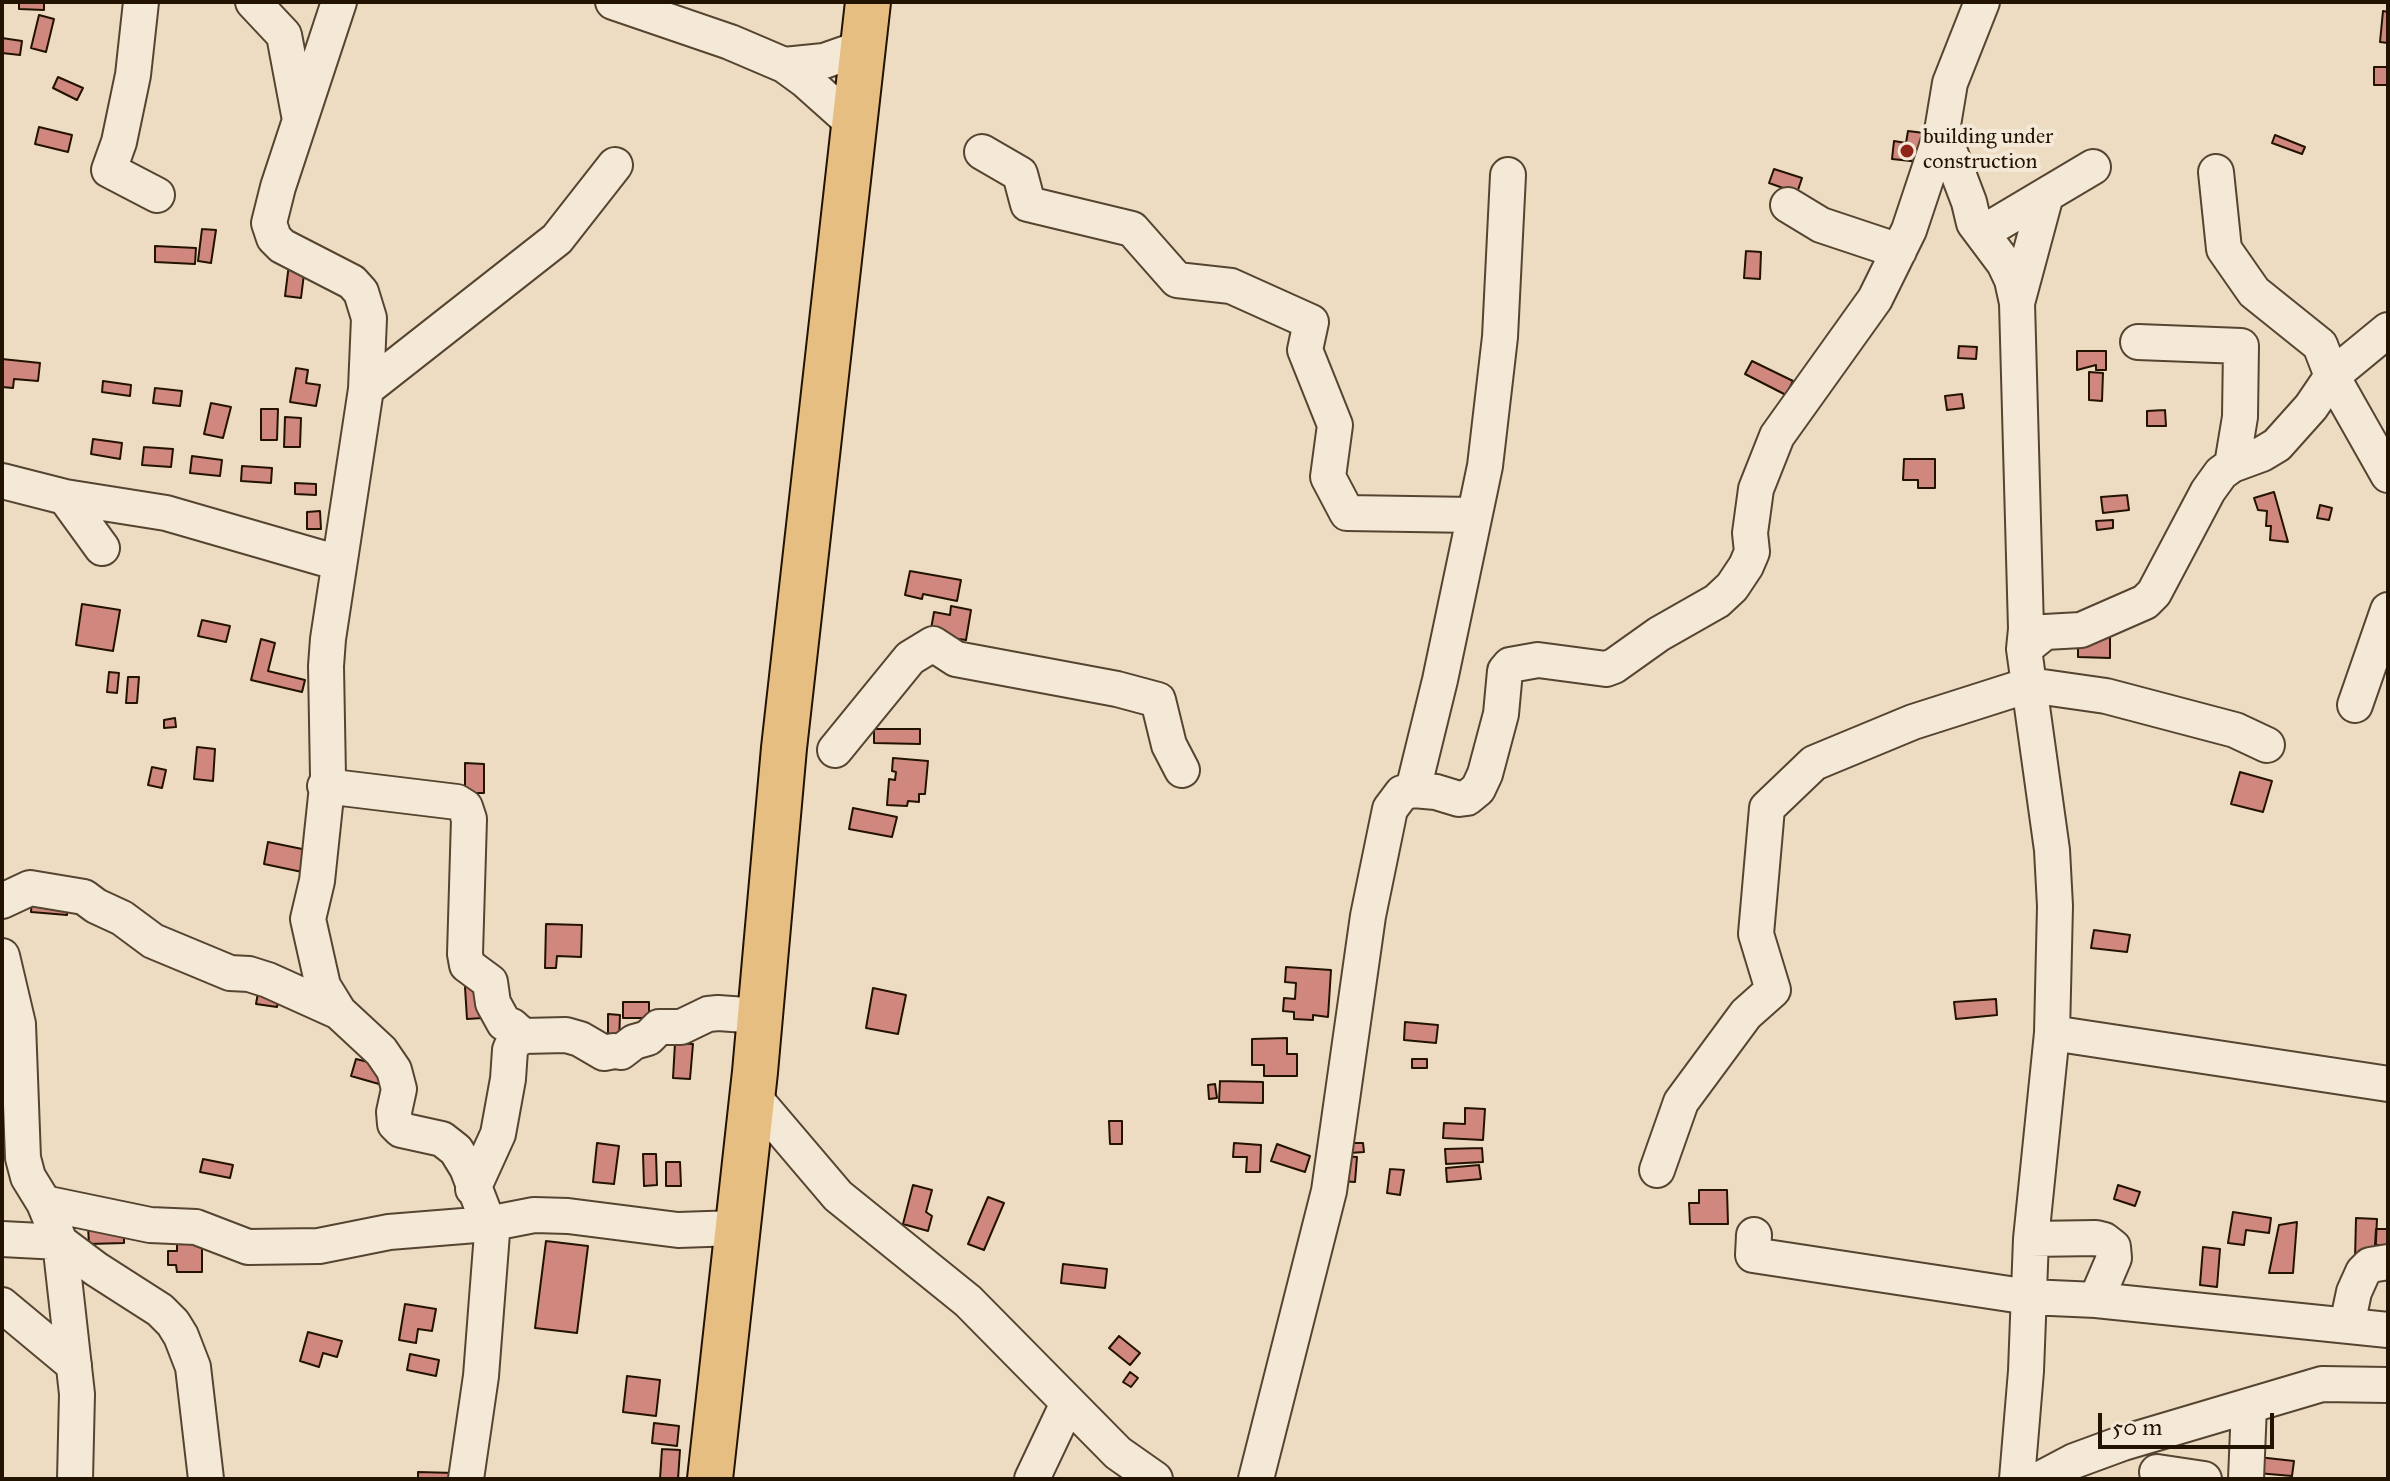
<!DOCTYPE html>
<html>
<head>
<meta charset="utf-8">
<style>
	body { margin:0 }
	#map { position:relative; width:2390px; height:1481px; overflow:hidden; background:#eedcc2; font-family:"IM FELL Great Primer",serif }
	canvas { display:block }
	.frame { position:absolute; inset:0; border:4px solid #221200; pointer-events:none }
	.scale { position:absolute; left:2098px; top:1413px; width:176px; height:36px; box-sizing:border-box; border:4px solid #221200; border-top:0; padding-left:10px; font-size:24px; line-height:28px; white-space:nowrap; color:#221200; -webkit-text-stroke:6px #f4e8d7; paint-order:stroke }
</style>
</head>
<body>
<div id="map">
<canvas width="2390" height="1481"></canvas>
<div class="frame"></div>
<div class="scale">50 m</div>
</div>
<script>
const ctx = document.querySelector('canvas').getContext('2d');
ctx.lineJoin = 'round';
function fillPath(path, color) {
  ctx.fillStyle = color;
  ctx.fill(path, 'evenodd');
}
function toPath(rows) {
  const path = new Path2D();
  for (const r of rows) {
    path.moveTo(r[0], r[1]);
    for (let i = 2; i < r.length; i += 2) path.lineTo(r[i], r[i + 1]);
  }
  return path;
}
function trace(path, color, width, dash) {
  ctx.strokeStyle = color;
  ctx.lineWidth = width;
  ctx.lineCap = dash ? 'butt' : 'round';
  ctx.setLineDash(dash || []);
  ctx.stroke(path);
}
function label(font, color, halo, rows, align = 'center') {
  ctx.font = font + ' "IM FELL Great Primer",serif';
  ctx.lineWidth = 8;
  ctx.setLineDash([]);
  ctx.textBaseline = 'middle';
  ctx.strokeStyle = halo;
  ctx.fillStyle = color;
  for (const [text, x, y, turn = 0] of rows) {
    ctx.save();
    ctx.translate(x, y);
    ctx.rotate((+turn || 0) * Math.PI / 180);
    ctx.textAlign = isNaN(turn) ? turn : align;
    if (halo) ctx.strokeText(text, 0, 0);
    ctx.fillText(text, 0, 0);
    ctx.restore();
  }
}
const building = toPath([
	[19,2,44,2,44,10,19,9,19,2],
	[2383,11,2388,12,2388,43,2380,42,2383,11],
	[39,15,54,19,46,52,31,48,39,15],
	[2,38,22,41,20,55,2,53,2,38],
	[2374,67,2388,67,2388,85,2374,85,2374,67],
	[58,77,83,88,77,100,53,88,58,77],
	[39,127,72,135,68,152,35,144,39,127],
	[1908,131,1924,133,1920,162,1892,159,1894,141,1906,143,1908,131],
	[2275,135,2305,147,2302,154,2272,143,2275,135],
	[1774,169,1802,178,1797,193,1769,183,1774,169],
	[202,229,216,230,211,263,198,261,202,229],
	[155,246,196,248,195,264,155,262,155,246],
	[1746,251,1761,252,1760,279,1744,278,1746,251],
	[289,264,305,266,301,298,285,296,289,264],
	[1959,346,1977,347,1976,359,1958,358,1959,346],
	[2077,351,2106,351,2106,370,2096,370,2096,365,2077,370,2077,351],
	[2,359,40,363,38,381,14,379,13,388,2,387,2,359],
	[1752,361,1793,381,1786,395,1745,374,1752,361],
	[296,368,308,370,306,383,320,385,316,406,290,402,296,368],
	[2089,372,2103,373,2102,401,2089,400,2089,372],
	[103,381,131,385,130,396,102,392,103,381],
	[155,388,182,391,180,406,153,403,155,388],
	[1962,394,1964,408,1947,410,1945,396,1962,394],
	[211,403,231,407,223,438,204,434,211,403],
	[261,409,278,409,277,440,261,440,261,409],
	[2165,410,2166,426,2147,426,2147,411,2165,410],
	[285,417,301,418,300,447,284,447,285,417],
	[93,439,122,443,120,459,91,454,93,439],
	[144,447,173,449,171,467,142,465,144,447],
	[192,456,222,460,220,476,190,473,192,456],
	[1904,459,1935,459,1935,488,1918,488,1918,480,1903,480,1904,459],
	[242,466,272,468,271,483,241,481,242,466],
	[295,483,316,484,316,495,295,494,295,483],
	[2274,492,2288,542,2270,540,2271,526,2266,526,2267,511,2258,510,2254,498,2274,492],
	[2127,495,2129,510,2103,513,2101,497,2127,495],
	[2320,505,2332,508,2329,520,2317,518,2320,505],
	[320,511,321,529,307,529,307,512,320,511],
	[2113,520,2113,528,2097,530,2096,521,2113,520],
	[910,571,961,580,957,601,923,594,922,599,905,595,910,571],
	[82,604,120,610,113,651,76,645,82,604],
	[951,606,971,610,966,640,930,635,934,612,950,615,951,606],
	[202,620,230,626,226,642,198,636,202,620],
	[2078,637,2110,637,2110,658,2078,657,2078,637],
	[261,639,275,643,268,671,305,680,302,692,251,680,261,639],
	[109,672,119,673,117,693,107,692,109,672],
	[128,677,139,677,137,703,126,703,128,677],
	[175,718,176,727,164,728,164,720,175,718],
	[874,729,920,729,920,744,874,743,874,729],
	[197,747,215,749,213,781,194,779,197,747],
	[893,758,928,761,925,794,919,794,919,802,908,801,907,806,887,805,889,779,895,780,896,772,892,771,893,758],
	[465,763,484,764,484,793,465,793,465,763],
	[152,767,166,770,162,788,148,785,152,767],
	[2240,772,2272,781,2263,812,2231,804,2240,772],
	[853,808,897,817,892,837,849,829,853,808],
	[268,842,312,851,307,873,264,864,268,842],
	[32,899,68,901,67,915,31,912,32,899],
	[546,924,582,925,581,957,557,956,556,968,545,968,546,924],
	[2094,930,2130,935,2127,952,2091,948,2094,930],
	[1286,967,1331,970,1328,1017,1313,1015,1313,1020,1294,1019,1294,1012,1283,1011,1284,998,1295,999,1296,983,1285,982,1286,967],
	[259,987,280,990,277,1007,256,1004,259,987],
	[465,987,481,987,483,1018,467,1019,465,987],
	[873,988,906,995,898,1034,866,1028,873,988],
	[1996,999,1997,1015,1956,1019,1954,1002,1996,999],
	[623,1002,649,1002,649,1018,623,1018,623,1002],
	[608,1014,620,1015,619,1042,608,1042,608,1014],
	[1405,1022,1438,1025,1436,1043,1404,1040,1405,1022],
	[1287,1038,1287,1054,1297,1054,1297,1076,1264,1076,1264,1065,1252,1065,1252,1039,1287,1038],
	[675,1043,693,1044,690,1079,673,1078,675,1043],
	[356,1059,384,1066,379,1084,351,1076,356,1059],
	[1412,1059,1427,1059,1427,1068,1412,1068,1412,1059],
	[1220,1081,1263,1082,1263,1103,1219,1102,1220,1081],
	[1215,1084,1217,1098,1209,1099,1208,1085,1215,1084],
	[1465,1108,1485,1109,1483,1140,1443,1138,1444,1123,1465,1124,1465,1108],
	[1109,1121,1122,1121,1122,1144,1110,1144,1109,1121],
	[597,1143,619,1146,614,1184,593,1182,597,1143],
	[1234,1143,1261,1145,1260,1172,1246,1172,1247,1157,1233,1157,1234,1143],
	[1349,1143,1363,1143,1364,1152,1349,1153,1349,1143],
	[1277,1144,1310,1156,1305,1172,1271,1161,1277,1144],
	[1482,1148,1483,1162,1446,1164,1445,1149,1482,1148],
	[643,1154,656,1154,657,1185,644,1186,643,1154],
	[1342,1156,1357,1157,1355,1182,1340,1181,1342,1156],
	[203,1159,233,1165,230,1178,200,1172,203,1159],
	[666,1162,680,1162,681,1186,666,1186,666,1162],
	[1479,1165,1481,1179,1447,1182,1446,1168,1479,1165],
	[1390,1169,1404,1170,1400,1195,1387,1193,1390,1169],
	[913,1185,932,1190,926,1212,932,1216,928,1231,903,1224,913,1185],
	[2118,1185,2140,1192,2135,1206,2114,1199,2118,1185],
	[1699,1190,1727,1190,1728,1224,1690,1224,1689,1203,1699,1203,1699,1190],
	[988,1197,1004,1203,984,1250,968,1244,988,1197],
	[2233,1212,2271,1218,2269,1233,2246,1230,2244,1245,2228,1243,2233,1212],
	[2356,1218,2377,1219,2375,1261,2355,1260,2356,1218],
	[2297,1222,2293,1273,2269,1273,2279,1225,2297,1222],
	[88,1227,124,1227,124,1243,89,1244,88,1227],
	[2376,1229,2388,1229,2388,1245,2375,1245,2376,1229],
	[177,1233,202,1233,202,1272,177,1272,176,1265,168,1265,168,1251,177,1251,177,1233],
	[546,1241,588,1246,577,1333,535,1328,546,1241],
	[2203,1247,2220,1249,2217,1287,2200,1285,2203,1247],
	[1063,1264,1107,1269,1105,1288,1061,1283,1063,1264],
	[405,1304,436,1309,432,1331,418,1329,416,1343,399,1340,405,1304],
	[308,1332,342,1341,337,1357,323,1353,319,1367,300,1361,308,1332],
	[1119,1336,1140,1353,1130,1365,1109,1348,1119,1336],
	[410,1354,439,1360,436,1376,407,1370,410,1354],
	[1130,1372,1138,1378,1131,1387,1123,1382,1130,1372],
	[627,1376,660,1380,656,1416,623,1412,627,1376],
	[654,1423,679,1426,677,1446,652,1443,654,1423],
	[662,1449,680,1450,678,1479,660,1479,662,1449],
	[2258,1457,2294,1461,2292,1476,2257,1473,2258,1457],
	[418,1472,455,1473,455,1479,418,1479,418,1472]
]);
fillPath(building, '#d0887e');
trace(building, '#221200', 2);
const minor = toPath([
	[141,2,133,75,119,142,109,170,157,195],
	[253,2,284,35,300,120],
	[339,2,278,187,269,223,274,238,282,246,352,282,361,292,369,318,366,389,328,639,326,666,328,777,317,881,308,919,323,986,339,1012,381,1051,394,1070,399,1089,394,1112,395,1124,401,1130,442,1139,456,1150,467,1168,492,1233,481,1376,466,1479],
	[613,2,730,42,784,65,806,81,853,123],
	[784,65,824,61,864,47],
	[1942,131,1969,202,1974,223,2004,263,2012,280,2017,303,2026,629,2024,649,2052,850,2055,906,2052,1033,2031,1239,2026,1371,2017,1479],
	[982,152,1020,174,1028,204,1132,229,1177,280,1231,286,1311,322,1305,350,1335,425,1328,477,1347,513,1474,515],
	[2216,172,2224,249,2254,292,2320,345,2332,376,2388,475],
	[1788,205,1821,225,1899,251],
	[1982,233,2093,167],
	[2017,303,2046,195],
	[2138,342,2241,346,2240,417,2232,465],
	[366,389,557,239,615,165],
	[2,481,65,497,102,548],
	[65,497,166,513,339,563],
	[2024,649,2045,632,2081,630,2145,602,2154,593,2208,491,2221,473,2232,465,2262,454,2277,445,2311,407,2332,376,2388,330],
	[2355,705,2388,610],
	[835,750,910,658,933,644,956,659,1117,689,1158,700,1169,745,1182,770],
	[325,786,457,802,465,807,469,819,465,954,467,965,490,982,493,1003,504,1023,512,1026,523,1036],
	[1413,790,1440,680,1485,466,1500,337,1508,175],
	[2,901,30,888,84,897,96,906,122,918,153,941,230,973,249,974,268,980,339,1012],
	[2,956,18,1024,23,1158,28,1177,44,1203,60,1242,96,1269,160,1310,173,1323,181,1336,193,1367,206,1479],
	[2052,1033,2388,1084],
	[752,1095,838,1196,968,1301,1118,1453,1155,1479],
	[1657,1170,1681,1102,1746,1014,1773,990,1756,934,1767,808,1814,763,1913,722,2029,685,2106,696,2235,730,2267,745],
	[473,1189,498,1134,508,1079,510,1050,513,1043,523,1036,566,1035,580,1039,604,1053,614,1051,621,1052,634,1042,648,1038,659,1027,681,1027,708,1014,718,1013,760,1016],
	[44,1203,150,1225,196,1227,248,1247,319,1246,389,1232,488,1224,534,1215,568,1216,678,1230,737,1228],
	[1754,1235,1753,1255,2029,1297,2096,1300,2388,1330],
	[2,1239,60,1242,77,1394,75,1479],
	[2031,1239,2096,1238,2104,1240,2113,1247,2114,1258,2096,1300],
	[2,1305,74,1365],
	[2347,1325,2354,1292,2363,1272,2370,1265,2388,1262],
	[2157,1472,2204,1479],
	[1032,1479,1068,1403],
	[1256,1479,1329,1191,1368,916,1390,809,1402,793,1413,790,1436,792,1459,799,1467,798,1478,789,1485,774,1501,714,1505,671,1510,665,1538,660,1606,669,1614,666,1659,634,1717,601,1732,587,1746,566,1752,552,1750,533,1756,489,1777,436,1875,299,1909,230,1942,131,1950,83,1982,2],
	[2040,1479,2074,1461,2123,1443,2322,1384,2388,1385],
	[2246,1479,2249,1406]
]);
const major = toPath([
	[710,1479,755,1072,784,748,868,2]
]);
trace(minor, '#554430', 38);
trace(major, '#221200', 48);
trace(minor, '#f4e8d7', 34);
trace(major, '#e7be81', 44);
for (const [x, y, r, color] of [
	[1907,151,8,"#8f2418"]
]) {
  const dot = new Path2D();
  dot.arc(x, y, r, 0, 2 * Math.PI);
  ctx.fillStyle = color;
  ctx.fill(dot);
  trace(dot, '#f4e8d7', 3);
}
label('22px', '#221200', '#f4e8d7', [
	["building under",1923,138],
	["construction",1923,163]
], 'left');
</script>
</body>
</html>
